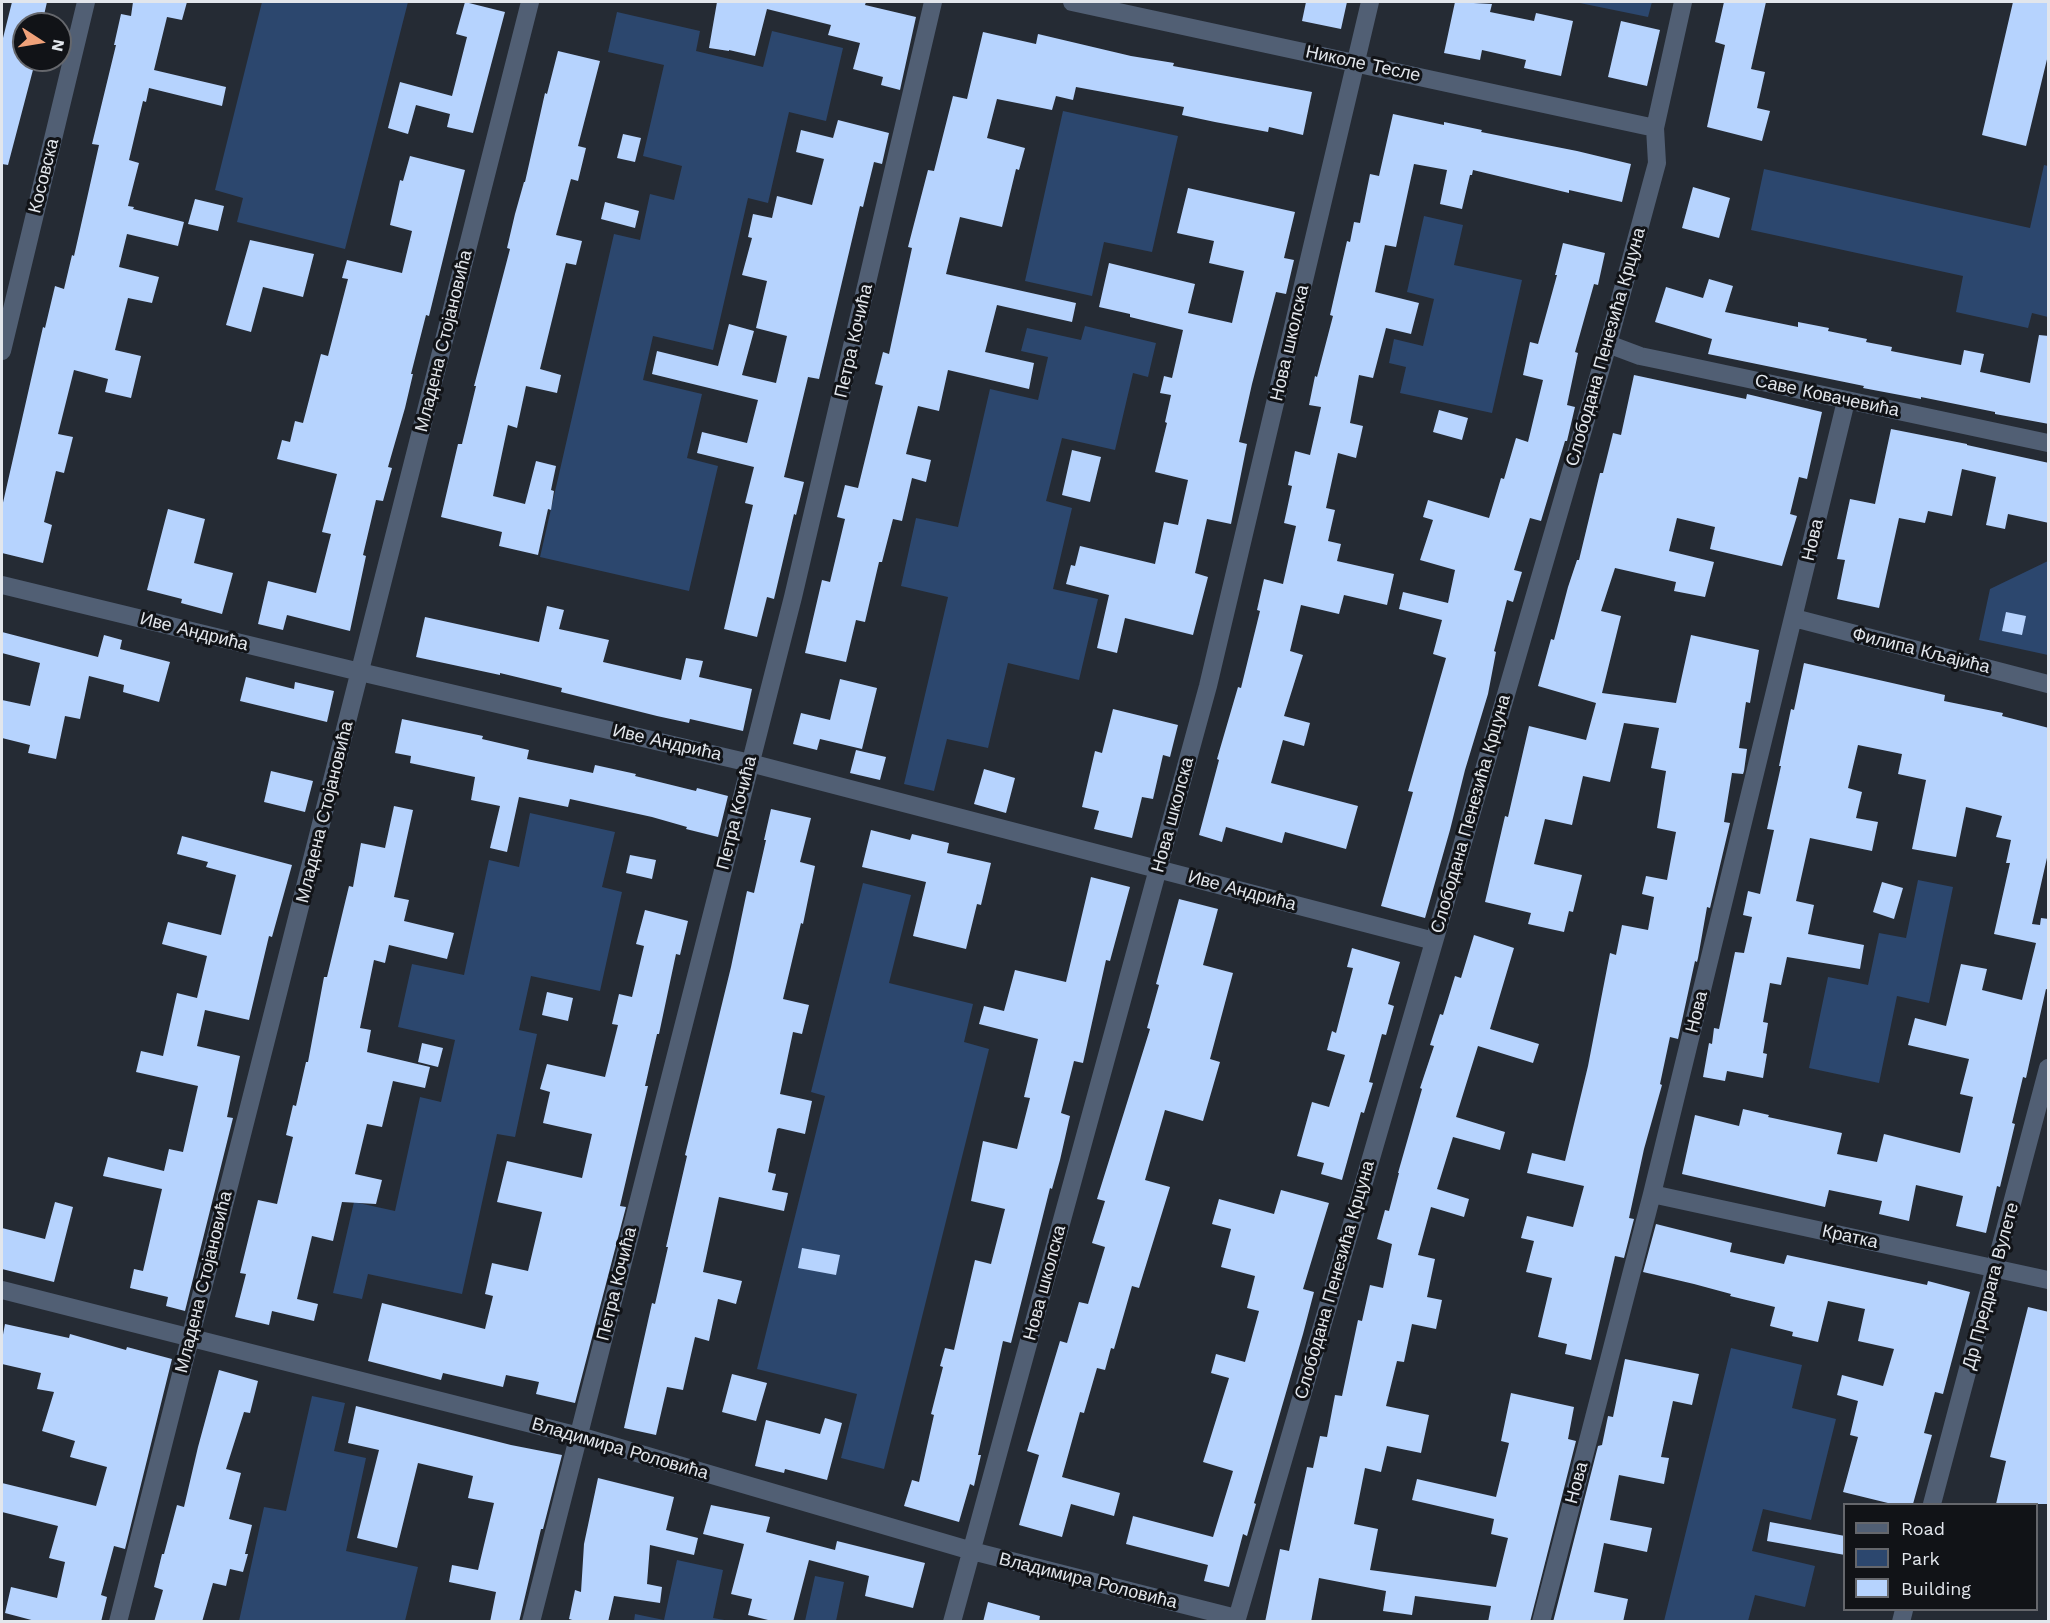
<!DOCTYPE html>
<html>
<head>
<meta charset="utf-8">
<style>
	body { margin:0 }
	#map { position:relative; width:2050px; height:1623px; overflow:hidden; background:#252b34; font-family:"Work Sans",sans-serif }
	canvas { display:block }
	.frame { position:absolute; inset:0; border:3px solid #e2e6ec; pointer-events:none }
	.legend { position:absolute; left:1843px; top:1503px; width:195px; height:108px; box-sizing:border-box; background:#111317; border:2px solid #65676c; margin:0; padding:8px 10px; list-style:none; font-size:18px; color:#e2e6ec }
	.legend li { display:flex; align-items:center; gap:12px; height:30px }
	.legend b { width:30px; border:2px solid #65676c }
	.north { position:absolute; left:12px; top:12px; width:60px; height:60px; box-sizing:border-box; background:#111317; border:2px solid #65676c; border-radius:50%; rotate:102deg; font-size:16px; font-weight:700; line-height:24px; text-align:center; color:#e2e6ec }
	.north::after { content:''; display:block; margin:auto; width:21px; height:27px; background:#f0a27a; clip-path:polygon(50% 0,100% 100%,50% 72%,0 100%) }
</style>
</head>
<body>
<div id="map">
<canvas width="2050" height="1623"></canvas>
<div class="frame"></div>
<ul class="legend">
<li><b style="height:8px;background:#515f74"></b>Road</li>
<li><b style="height:16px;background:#2c476e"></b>Park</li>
<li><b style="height:16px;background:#b6d3fe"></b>Building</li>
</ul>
<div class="north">N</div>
</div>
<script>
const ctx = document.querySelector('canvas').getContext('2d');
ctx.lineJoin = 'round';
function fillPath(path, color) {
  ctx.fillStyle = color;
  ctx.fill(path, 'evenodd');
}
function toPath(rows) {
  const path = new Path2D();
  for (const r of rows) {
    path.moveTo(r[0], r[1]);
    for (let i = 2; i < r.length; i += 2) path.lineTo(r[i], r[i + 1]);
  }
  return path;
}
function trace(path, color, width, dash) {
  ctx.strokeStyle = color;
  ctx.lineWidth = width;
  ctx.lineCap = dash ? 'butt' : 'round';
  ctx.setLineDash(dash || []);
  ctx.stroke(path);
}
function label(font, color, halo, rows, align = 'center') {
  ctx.font = font + ' "Work Sans",sans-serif';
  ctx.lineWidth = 6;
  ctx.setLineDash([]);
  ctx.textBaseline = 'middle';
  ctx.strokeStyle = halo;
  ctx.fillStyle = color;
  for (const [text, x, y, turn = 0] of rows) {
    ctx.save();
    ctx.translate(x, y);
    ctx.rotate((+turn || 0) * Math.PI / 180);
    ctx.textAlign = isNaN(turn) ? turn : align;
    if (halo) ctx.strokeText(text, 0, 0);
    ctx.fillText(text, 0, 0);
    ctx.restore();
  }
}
fillPath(toPath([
	[262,2,408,2,345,249,237,222,243,198,215,190],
	[1575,2,1652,2,1648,17],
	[617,12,700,31,696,51,763,67,772,31,843,48,826,121,789,112,768,203,748,198,713,350,653,336,643,380,702,394,687,458,718,466,689,591,540,557,614,234,640,240,650,194,674,200,682,166,643,156,664,65,608,52],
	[1063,111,1178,136,1152,252,1104,242,1092,296,1025,281],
	[2044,165,2048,166,2048,317,2032,313,2028,328,1956,312,1963,276,1751,230,1764,169,2030,228],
	[1424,216,1463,225,1454,265,1522,280,1492,413,1400,393,1406,367,1389,363,1394,339,1423,346,1434,299,1407,292],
	[1085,326,1156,343,1148,377,1133,373,1115,450,1062,438,1046,501,1072,508,1053,589,1098,599,1079,680,1008,663,988,748,947,739,934,791,904,784,948,597,901,586,916,518,958,527,990,389,1038,400,1048,357,1021,351,1027,328,1081,340],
	[2048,561,2048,655,1979,640,1990,589],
	[530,813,615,832,602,887,622,892,600,991,531,976,519,1030,537,1034,515,1137,497,1134,462,1294,368,1274,362,1299,333,1293,354,1202,395,1211,420,1097,441,1102,455,1040,398,1027,412,964,464,975,489,860,519,867],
	[1918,880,1953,887,1929,1003,1897,996,1879,1083,1809,1068,1828,977,1868,985,1879,933,1906,938],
	[863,883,911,895,889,983,973,1004,964,1042,989,1049,884,1469,841,1458,857,1394,757,1369,825,1096,811,1092],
	[1731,1348,1802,1365,1792,1408,1836,1419,1811,1520,1763,1509,1752,1551,1815,1566,1805,1607,1755,1595,1748,1621,1664,1621],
	[312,1396,345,1403,334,1451,366,1458,346,1551,418,1567,405,1621,239,1621,264,1507,286,1511],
	[677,1560,723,1570,713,1618,730,1621,634,1621,635,1614,664,1620],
	[815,1576,844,1582,836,1621,805,1621]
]), '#2c476e');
fillPath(toPath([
	[12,2,47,2,42,24,24,24,24,64,34,66,8,165,2,164,2,42],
	[133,2,187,2,182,20,167,17,154,70,226,87,222,106,149,88,146,102,143,101,129,160,139,163,128,206,134,207,133,209,184,222,178,246,127,234,119,267,159,277,152,303,128,298,115,350,141,356,131,398,105,392,108,379,74,370,58,434,73,437,64,473,56,471,44,522,52,525,43,563,2,553,2,507,43,327,45,328,55,286,64,289,72,255,74,256,99,145,92,144,116,45,114,45,121,14,131,16],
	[465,2,505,12,473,133,447,127,450,114,416,105,408,134,388,128,400,82,452,96,467,37,456,34],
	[717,2,866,2,865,5,916,17,900,90,881,85,883,77,853,69,860,43,828,35,831,25,767,9,755,56,729,50,729,51,709,48],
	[1306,2,1347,2,1341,29,1302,21],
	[1455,2,1492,4,1490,12,1534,21,1536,13,1573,21,1561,76,1524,68,1526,60,1482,50,1480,60,1444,53],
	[1724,2,1766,2,1751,69,1765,72,1757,108,1770,111,1762,141,1707,127,1725,45,1715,42],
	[2013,2,2049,2,2049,51,2026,146,1982,135],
	[1621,21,1660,30,1647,86,1608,77],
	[983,32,1036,44,1038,34,1131,56,1174,63,1173,66,1312,92,1303,135,1269,127,1268,132,1215,122,1182,115,1184,107,1076,87,1073,100,1056,96,1052,110,997,99,987,138,1025,148,1019,170,1016,169,1002,227,960,217,946,274,1076,303,1072,322,997,305,985,352,1034,363,1029,389,948,370,939,411,918,406,906,454,931,460,926,482,912,478,902,521,893,519,882,562,879,562,865,622,856,620,846,662,805,653,822,580,830,582,845,519,837,517,845,485,858,488,883,386,875,384,883,352,889,354,912,248,908,247,928,170,934,171,953,96,967,99],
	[558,51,600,61,578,146,586,148,578,181,571,179,556,235,582,241,576,265,566,263,540,369,561,375,557,393,526,386,517,428,508,425,493,496,525,504,536,461,556,466,551,490,554,491,551,510,548,509,538,555,499,546,502,532,441,517,458,444,462,444,476,386,474,386,510,249,507,248,515,214,524,182,525,182,545,93,547,94],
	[1393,114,1444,125,1444,122,1482,130,1481,132,1577,151,1631,164,1622,202,1569,190,1569,193,1473,170,1472,175,1470,175,1462,209,1440,204,1447,170,1414,164,1396,247,1385,245,1375,292,1419,303,1411,334,1386,328,1373,378,1359,375,1350,423,1363,426,1356,458,1338,453,1326,508,1335,510,1328,541,1341,544,1337,561,1394,574,1387,605,1344,595,1339,614,1301,605,1290,651,1303,655,1284,716,1310,723,1304,746,1283,740,1271,783,1358,806,1346,849,1285,832,1282,843,1226,827,1222,842,1199,835,1219,760,1217,759,1238,687,1241,688,1260,611,1257,610,1264,579,1283,584,1296,526,1284,523,1292,486,1288,485,1295,451,1310,455,1321,407,1309,405,1315,376,1317,377,1333,316,1330,315,1347,241,1350,242,1354,222,1360,223,1370,174,1379,176],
	[838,120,889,133,882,164,874,162,863,207,860,206,819,379,808,377,784,477,804,482,796,515,794,514,774,599,767,597,757,637,724,629,753,505,745,503,754,467,697,453,702,432,747,443,758,400,652,374,657,351,718,366,729,324,754,331,742,375,776,383,787,336,756,328,767,281,742,275,752,238,748,237,753,214,772,218,777,196,812,205,824,159,796,152,801,130,833,138],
	[623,134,641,138,635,162,617,158],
	[410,156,465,170,429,316,426,315,411,374,413,374,405,408,388,467,392,468,383,501,376,500,363,555,366,556,350,631,287,615,283,630,258,624,268,581,316,593,331,534,322,532,337,474,277,459,282,440,290,442,295,421,303,423,321,354,328,356,348,279,342,278,347,260,402,273,412,231,390,225,400,180,403,181],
	[1693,187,1730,198,1719,238,1682,228],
	[1188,188,1295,212,1284,258,1294,260,1286,294,1276,292,1252,384,1239,442,1247,444,1231,524,1207,519,1195,573,1208,577,1193,635,1125,618,1117,653,1097,648,1109,595,1066,584,1071,565,1075,566,1080,546,1155,564,1164,522,1178,525,1188,480,1155,472,1167,423,1165,422,1171,395,1160,393,1164,376,1172,378,1183,330,1130,317,1130,314,1099,307,1109,263,1195,284,1188,313,1232,323,1244,271,1209,263,1214,241,1177,233],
	[195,199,224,206,218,231,188,224],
	[605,202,639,211,635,228,601,219],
	[250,240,314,254,303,297,263,287,251,332,226,325],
	[1563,243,1605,253,1598,285,1594,284,1575,352,1578,353,1567,405,1575,407,1567,441,1565,441,1541,521,1530,518,1514,570,1522,572,1513,602,1507,600,1494,651,1496,652,1488,694,1465,770,1450,830,1425,918,1381,906,1413,792,1408,791,1446,658,1433,654,1442,620,1399,609,1403,592,1448,603,1455,570,1420,560,1433,520,1423,517,1428,500,1489,518,1501,478,1504,479,1516,438,1528,442,1543,380,1523,375,1530,342,1538,344,1557,275,1555,275],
	[1709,279,1733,286,1725,312,1798,327,1798,322,1829,328,1828,331,1867,339,1866,342,1892,347,1891,351,1961,365,1964,350,1984,354,1980,372,2030,383,2039,335,2049,336,2049,424,1995,414,1995,412,1921,397,1921,399,1863,388,1864,386,1708,354,1712,339,1655,322,1666,287,1703,298],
	[1634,375,1746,399,1747,394,1822,412,1807,479,1799,477,1790,514,1797,516,1782,566,1710,549,1715,527,1677,518,1669,551,1714,562,1705,597,1674,591,1676,582,1615,568,1601,611,1621,616,1602,693,1676,703,1691,635,1759,650,1750,703,1746,702,1739,748,1747,749,1744,771,1743,774,1732,773,1724,822,1730,823,1710,908,1707,907,1698,958,1697,962,1695,961,1678,1039,1670,1037,1660,1084,1662,1085,1644,1149,1629,1218,1634,1219,1624,1258,1615,1256,1591,1360,1565,1354,1567,1344,1538,1337,1552,1278,1526,1272,1534,1241,1521,1238,1527,1216,1573,1227,1584,1186,1527,1173,1532,1153,1565,1161,1588,1066,1610,953,1616,955,1622,925,1648,930,1654,897,1642,894,1646,876,1667,880,1676,832,1657,828,1666,771,1651,768,1659,728,1624,723,1610,782,1583,776,1572,825,1545,819,1534,864,1582,875,1573,912,1569,911,1564,932,1528,924,1531,913,1485,902,1505,816,1508,817,1529,726,1586,740,1596,703,1538,686,1551,639,1554,640,1568,587,1577,560,1579,560,1600,473,1603,473,1613,433,1621,435],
	[1439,410,1468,418,1462,440,1433,432],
	[1891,429,1967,444,1967,445,2049,463,2049,523,2008,514,2005,529,1986,525,1996,477,1962,469,1952,516,1928,511,1925,523,1899,518,1879,608,1837,599,1845,560,1837,559,1850,499,1875,504],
	[1072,450,1101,457,1090,502,1062,495],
	[168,509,205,519,194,563,233,573,222,614,181,603,182,599,147,590],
	[547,606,564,610,559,629,609,640,603,662,681,680,686,658,703,661,699,677,752,689,743,731,690,719,689,723,657,716,561,692,562,688,500,673,500,675,416,657,425,617,539,642],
	[2006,612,2026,616,2022,635,2002,631],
	[2,632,98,657,104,635,122,640,120,649,170,662,159,702,123,692,124,685,89,676,80,719,65,716,56,759,28,753,30,745,2,738,2,700,30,706,40,663,2,653],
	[1804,663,1945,695,1944,701,2003,713,2002,716,2049,728,2049,849,2032,924,2040,925,2041,918,2049,919,2049,990,2046,989,2026,1078,2023,1077,2012,1123,2015,1124,2006,1162,2000,1187,1997,1186,1986,1233,1956,1226,1963,1196,1916,1185,1909,1221,1879,1214,1882,1201,1829,1190,1825,1207,1682,1174,1695,1115,1739,1126,1743,1109,1769,1115,1768,1117,1842,1133,1837,1154,1877,1162,1884,1134,1960,1153,1973,1097,1960,1094,1969,1059,1908,1045,1915,1018,1946,1026,1961,964,1987,969,1982,990,2022,1000,2036,943,1994,934,2010,863,2006,863,2011,840,1996,837,2002,816,1966,807,1956,857,1912,849,1926,780,1898,774,1902,754,1858,745,1848,788,1862,792,1856,818,1878,822,1872,851,1810,838,1796,901,1814,905,1808,934,1864,945,1860,969,1787,957,1781,985,1770,983,1763,1022,1768,1023,1763,1053,1767,1054,1763,1078,1727,1071,1725,1081,1703,1077,1709,1043,1712,1044,1714,1028,1719,1029,1735,952,1744,953,1752,917,1743,915,1748,891,1760,894,1774,830,1767,829,1781,766,1779,766,1791,709,1794,710],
	[246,677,294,689,295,682,334,691,327,722,240,701],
	[840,679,877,688,862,749,820,739,817,750,793,744,801,713,830,720],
	[1113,709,1178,725,1170,757,1163,755,1153,799,1142,797,1132,838,1094,829,1099,811,1082,807,1095,751,1102,753],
	[402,719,483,736,482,739,529,750,527,759,593,773,595,765,636,774,635,776,696,791,697,788,728,796,718,837,686,829,687,827,652,817,570,799,568,807,519,797,507,852,490,848,500,806,471,800,475,777,410,763,411,756,395,753],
	[856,750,886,757,880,780,850,773],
	[984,769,1015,778,1006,813,974,804],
	[271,771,313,781,305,812,264,802],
	[394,806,413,810,394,897,409,900,404,921,454,933,447,959,389,945,385,963,374,960,360,1028,371,1030,367,1052,430,1067,425,1088,393,1081,382,1127,367,1124,355,1174,382,1180,376,1204,342,1202,333,1241,312,1236,297,1299,318,1304,314,1321,272,1311,269,1325,235,1317,246,1274,240,1273,258,1200,277,1204,293,1137,286,1135,293,1105,296,1106,306,1062,308,1062,324,977,327,977,349,886,353,887,361,843,385,848],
	[771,809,811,818,800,862,815,866,803,924,801,923,783,999,809,1005,802,1034,793,1032,780,1094,812,1101,805,1134,779,1128,777,1129,768,1172,776,1174,772,1190,788,1193,784,1211,719,1197,703,1272,742,1281,736,1304,718,1299,709,1341,695,1337,683,1390,667,1387,656,1435,624,1428,652,1303,655,1304,668,1247,666,1247,687,1156,685,1155,731,967,747,891,754,893,766,840,764,840],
	[871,830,910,840,912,834,949,843,947,853,991,863,981,905,977,904,966,949,913,936,926,882,862,867],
	[182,836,292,865,272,937,269,936,249,1020,205,1010,197,1046,240,1056,227,1117,233,1118,185,1311,166,1306,168,1297,130,1288,134,1269,143,1271,162,1189,103,1176,108,1157,164,1171,169,1149,183,1152,198,1086,136,1072,141,1051,163,1056,177,993,197,998,207,956,162,944,168,922,221,935,236,875,206,867,208,862,177,854],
	[630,855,656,860,652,879,626,873],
	[1091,877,1130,887,1110,961,1106,960,1083,1063,1074,1061,1061,1113,1070,1116,1060,1160,1052,1189,1050,1188,1011,1343,1003,1341,978,1455,981,1455,974,1486,970,1484,959,1522,904,1506,912,1480,919,1482,934,1415,931,1414,943,1367,940,1366,945,1348,954,1350,975,1260,991,1264,1005,1209,971,1201,983,1141,1017,1149,1030,1098,1024,1097,1038,1039,979,1024,984,1006,1004,1011,1015,970,1066,982],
	[1882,882,1903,888,1894,919,1873,912],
	[1179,899,1218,909,1203,965,1233,973,1210,1059,1220,1062,1203,1121,1165,1110,1145,1180,1170,1187,1139,1288,1132,1286,1114,1349,1111,1348,1105,1370,1097,1368,1084,1413,1080,1412,1062,1477,1120,1493,1114,1516,1071,1504,1062,1537,1019,1525,1039,1455,1027,1451,1060,1341,1067,1343,1079,1302,1088,1304,1105,1247,1092,1243,1105,1201,1097,1199,1150,1029,1147,1028,1159,985,1156,984],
	[645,910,688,921,680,955,676,954,659,1034,657,1034,645,1086,648,1086,620,1206,626,1207,575,1403,536,1394,539,1382,506,1375,503,1387,443,1373,441,1380,368,1361,382,1303,485,1329,493,1296,485,1294,492,1263,528,1271,542,1212,497,1202,507,1161,582,1178,592,1134,543,1123,550,1092,540,1089,547,1064,605,1077,618,1025,612,1024,619,994,632,997,644,946,636,944],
	[1474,935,1514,948,1490,1029,1539,1044,1533,1063,1478,1046,1456,1117,1505,1132,1500,1150,1453,1137,1437,1189,1469,1199,1464,1217,1431,1207,1418,1255,1435,1259,1427,1297,1442,1300,1436,1329,1412,1324,1404,1362,1397,1361,1386,1406,1429,1415,1421,1453,1387,1446,1381,1472,1365,1468,1354,1524,1378,1529,1370,1570,1496,1587,1508,1538,1491,1534,1494,1519,1412,1500,1417,1479,1496,1497,1509,1443,1501,1441,1511,1393,1574,1407,1568,1439,1576,1441,1530,1622,1488,1622,1491,1606,1415,1596,1412,1615,1383,1611,1386,1591,1319,1578,1311,1622,1265,1622,1280,1549,1289,1551,1307,1467,1313,1468,1320,1436,1327,1437,1335,1395,1342,1396,1358,1320,1362,1321,1370,1285,1383,1288,1392,1244,1377,1239,1385,1210,1389,1211,1399,1173,1398,1173,1422,1089,1420,1088,1434,1046,1430,1045,1440,1014,1443,1015,1455,976,1461,978],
	[1352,948,1400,962,1388,1004,1394,1006,1386,1035,1382,1034,1369,1082,1373,1083,1364,1113,1361,1112,1342,1180,1321,1174,1324,1163,1297,1156,1312,1102,1329,1107,1345,1055,1327,1050,1332,1031,1336,1033,1353,968,1347,967],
	[547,992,573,998,568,1021,542,1015],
	[422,1043,443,1048,438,1067,418,1062],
	[1281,1190,1329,1203,1303,1289,1314,1292,1303,1334,1254,1503,1256,1504,1247,1536,1243,1534,1229,1587,1204,1581,1208,1565,1126,1544,1133,1516,1213,1537,1233,1471,1203,1462,1229,1378,1211,1373,1216,1354,1245,1362,1259,1311,1247,1308,1255,1276,1221,1267,1231,1229,1212,1224,1219,1199,1274,1214],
	[55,1202,73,1207,54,1282,2,1269,2,1228,45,1239],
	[1656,1224,1732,1243,1730,1252,1784,1264,1787,1255,1927,1285,1928,1281,1970,1292,1943,1394,1935,1392,1924,1433,1932,1435,1913,1504,1892,1504,1843,1492,1858,1437,1850,1435,1858,1401,1837,1395,1842,1375,1883,1386,1894,1349,1858,1341,1865,1309,1828,1301,1818,1342,1792,1336,1793,1332,1770,1326,1775,1307,1730,1296,1731,1294,1694,1284,1643,1272],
	[802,1248,840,1255,836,1275,798,1268],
	[2028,1307,2049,1312,2049,1504,1996,1504,2006,1461,1990,1457],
	[5,1324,69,1338,70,1334,126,1350,127,1347,172,1359,125,1549,114,1546,101,1595,107,1597,101,1622,39,1622,5,1613,11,1587,57,1598,65,1562,49,1558,58,1526,2,1512,2,1483,96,1506,107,1467,70,1457,75,1441,42,1431,54,1392,37,1389,41,1373,2,1364,2,1340],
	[1625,1359,1699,1374,1692,1405,1673,1401,1661,1457,1669,1458,1664,1484,1619,1475,1610,1520,1652,1528,1647,1552,1604,1543,1594,1592,1628,1599,1623,1622,1553,1622,1598,1446,1602,1445,1608,1416,1613,1417],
	[219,1370,258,1381,250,1413,244,1412,226,1469,241,1473,229,1519,252,1525,245,1554,248,1554,243,1572,230,1569,226,1586,213,1583,202,1622,154,1622,163,1590,154,1587,162,1554,164,1554,177,1505,184,1507,198,1447],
	[732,1374,767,1383,756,1421,722,1412],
	[356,1406,511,1445,562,1455,543,1529,541,1529,519,1622,490,1622,496,1592,449,1582,452,1565,478,1570,494,1503,468,1498,473,1476,418,1463,397,1548,357,1538,379,1450,348,1443],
	[825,1418,842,1423,827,1480,785,1469,784,1473,755,1466,766,1420,820,1434],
	[598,1478,674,1497,666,1530,698,1538,694,1555,650,1545,647,1584,662,1587,660,1603,614,1596,608,1622,579,1622,569,1619,575,1590,581,1592,584,1544],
	[711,1505,770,1517,766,1532,835,1550,837,1541,925,1563,913,1608,865,1596,869,1576,809,1560,793,1622,776,1622,748,1615,752,1599,731,1594,744,1544,703,1534],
	[1770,1522,1845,1536,1845,1555,1767,1541],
	[988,1602,1040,1616,1039,1622,983,1622]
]), '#b6d3fe');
trace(toPath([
	[1072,2,1655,128],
	[1608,344,1640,356,1669,362,2048,443],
	[2,351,86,2],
	[2,585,360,672,750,763,1434,941],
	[1794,618,2048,684],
	[1652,1194,2048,1280],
	[2,1290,579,1436,972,1551,1236,1618],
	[1932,1504,2048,1068],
	[118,1622,530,2],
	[531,1622,793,597,933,2],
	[952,1622,1208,686,1370,2],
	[1236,1622,1608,344,1657,163,1655,128,1683,2],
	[1541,1622,1652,1194,1846,401],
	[1901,1622,1904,1610]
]), '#515f74', 18);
label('18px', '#e2e6ec', '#111317', [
	["Николе Тесле",1363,64,12],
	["Косовска",44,176,-76],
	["Младена Стојановића",444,341,-76],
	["Петра Кочића",854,341,-77],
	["Нова школска",1290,343,-77],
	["Слободана Пенезића Крцуна",1606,347,-74],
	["Саве Ковачевића",1827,396,12],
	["Нова",1813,540,-77],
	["Иве Андрића",194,632,14],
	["Филипа Кљајића",1921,651,14],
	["Иве Андрића",667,743,13],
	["Младена Стојановића",325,812,-76],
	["Петра Кочића",737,813,-76],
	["Слободана Пенезића Крцуна",1471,814,-74],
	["Нова школска",1173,815,-75],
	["Иве Андрића",1242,891,15],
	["Нова",1697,1012,-76],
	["Кратка",1850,1237,12],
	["Слободана Пенезића Крцуна",1335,1280,-74],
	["Младена Стојановића",204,1282,-76],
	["Нова школска",1045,1283,-75],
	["Петра Кочића",617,1284,-76],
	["Др Предрага Вулете",1991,1286,-75],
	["Владимира Роловића",620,1449,16],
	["Нова",1577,1483,-75],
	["Владимира Роловића",1088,1581,14]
]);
</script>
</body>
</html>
